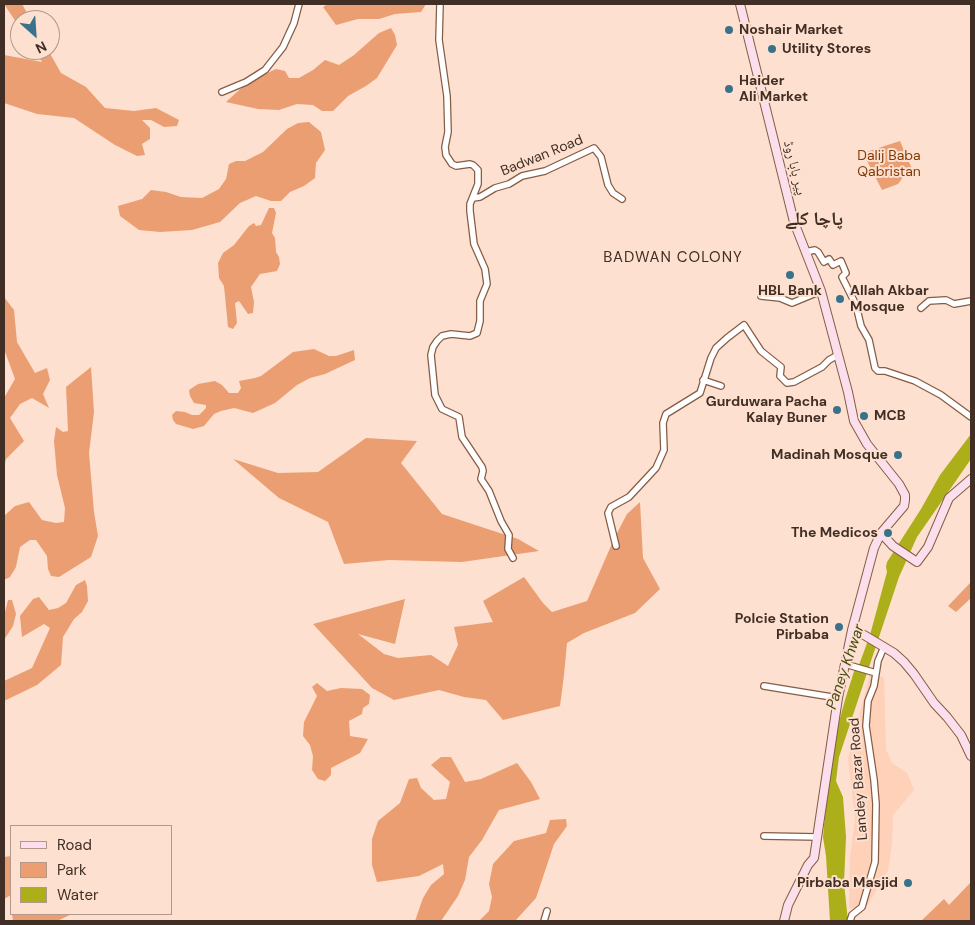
<!DOCTYPE html>
<html>
<head>
<meta charset="utf-8">
<style>
	body { margin:0 }
	#map { position:relative; width:975px; height:925px; overflow:hidden; background:#fde0cf; font-family:"DM Sans",sans-serif }
	canvas { display:block }
	.frame { position:absolute; inset:0; border:5px solid #412e24; pointer-events:none }
	.legend { position:absolute; left:10px; top:825px; width:162px; height:90px; box-sizing:border-box; background:#fde0cf; border:1px solid #b2998b; margin:0; padding:6px 9px; list-style:none; font-size:15px; color:#412e24 }
	.legend li { display:flex; align-items:center; gap:10px; height:25px }
	.legend b { width:25px; border:1px solid #b2998b }
	.north { position:absolute; left:10px; top:10px; width:50px; height:50px; box-sizing:border-box; background:#fde0cf; border:1px solid #b2998b; border-radius:50%; rotate:154deg; font-size:14px; font-weight:700; line-height:20px; text-align:center; color:#412e24 }
	.north::after { content:''; display:block; margin:auto; width:18px; height:22px; background:#3a728c; clip-path:polygon(50% 0,100% 100%,50% 72%,0 100%) }
</style>
</head>
<body>
<div id="map">
<canvas width="975" height="925"></canvas>
<div class="frame"></div>
<ul class="legend">
<li><b style="height:6px;background:#fcdfed"></b>Road</li>
<li><b style="height:14px;background:#eb9e72"></b>Park</li>
<li><b style="height:14px;background:#acae1a"></b>Water</li>
</ul>
<div class="north">N</div>
</div>
<script>
const ctx = document.querySelector('canvas').getContext('2d');
ctx.lineJoin = 'round';
function fillPath(path, color) {
  ctx.fillStyle = color;
  ctx.fill(path, 'evenodd');
}
function toPath(rows) {
  const path = new Path2D();
  for (const r of rows) {
    path.moveTo(r[0], r[1]);
    for (let i = 2; i < r.length; i += 2) path.lineTo(r[i], r[i + 1]);
  }
  return path;
}
function trace(path, color, width, dash) {
  ctx.strokeStyle = color;
  ctx.lineWidth = width;
  ctx.lineCap = dash ? 'butt' : 'round';
  ctx.setLineDash(dash || []);
  ctx.stroke(path);
}
function label(font, color, halo, rows, align = 'center') {
  ctx.font = font + ' "DM Sans","Noto Naskh Arabic",sans-serif';
  ctx.lineWidth = 4;
  ctx.setLineDash([]);
  ctx.textBaseline = 'middle';
  ctx.strokeStyle = halo;
  ctx.fillStyle = color;
  for (const [text, x, y, turn = 0] of rows) {
    ctx.save();
    ctx.translate(x, y);
    ctx.rotate((+turn || 0) * Math.PI / 180);
    ctx.textAlign = isNaN(turn) ? turn : align;
    if (halo) ctx.strokeText(text, 0, 0);
    ctx.fillText(text, 0, 0);
    ctx.restore();
  }
}
fillPath(toPath([
	[870,674,884,677,886,750,892,763,907,773,914,790,893,815,892,844,888,870,868,905,849,909,850,856,855,819,848,758]
]), '#fed1b8');
fillPath(toPath([
	[4,4,22,4,31,20,20,20,20,28],
	[328,4,426,4,421,12,395,14,379,19,358,19,336,25,323,7],
	[391,28,395,35,397,45,377,78,366,86,348,96,333,111,322,111,313,105,297,104,279,110,258,109,226,102,248,82,276,69,285,71,289,78,299,78,313,70,325,60,339,65,354,55,379,33],
	[35,50,48,50,61,73,86,87,105,108,134,111,156,108,179,120,177,126,164,127,151,120,142,120,150,128,150,139,142,144,145,155,137,156,115,145,74,118,37,114,4,103,4,55,42,62],
	[309,122,321,132,325,150,316,163,315,178,304,186,290,192,281,201,271,201,256,196,240,203,220,222,192,230,160,232,139,230,120,216,118,206,142,199,151,190,166,192,181,197,202,198,219,189,226,179,229,164,236,161,245,161,263,152,287,129,298,123],
	[900,141,912,169,904,176,898,184,882,190,863,153],
	[269,208,274,208,276,213,272,233,275,238,276,252,279,257,280,264,277,271,260,274,251,287,254,302,253,313,248,314,239,301,235,303,237,323,233,329,228,327,224,286,219,278,218,263,223,253,234,245,249,226,254,223,256,226,261,225],
	[4,297,14,310,17,342,35,373,47,368,50,380,43,394,49,408,32,398,20,404,10,418,24,441,6,459,4,468,5,477,4,477,4,398,15,379,4,349],
	[314,349,329,356,336,356,354,350,355,360,325,374,310,378,297,385,275,403,253,413,234,408,221,411,214,414,204,426,193,429,176,424,173,420,172,415,176,411,185,412,192,415,199,415,206,408,206,405,194,403,190,396,189,390,198,384,215,381,222,385,229,393,238,393,241,388,239,381,255,378,261,376,293,352],
	[91,367,94,412,89,453,94,512,98,536,91,557,59,577,51,576,48,569,47,556,36,540,30,540,20,547,16,567,10,577,4,580,4,516,15,506,29,502,42,520,56,523,64,522,65,508,57,475,54,441,56,427,63,432,68,431,66,387],
	[366,438,417,441,401,463,442,514,518,539,539,551,462,562,389,560,344,564,328,522,279,498,233,459,278,473,318,472],
	[640,502,643,558,660,589,635,613,584,633,567,643,564,675,560,706,503,720,486,700,464,697,439,690,394,700,372,688,313,624,405,599,395,644,358,634,384,654,398,658,431,655,448,666,458,645,454,627,493,622,483,601,524,577,543,603,552,612,587,601,614,539,627,514],
	[85,580,87,586,88,601,82,612,74,619,63,637,61,665,37,685,4,701,4,681,32,668,50,628,44,624,22,637,20,616,33,599,39,597,49,610,58,608,66,603,76,585],
	[971,582,971,598,956,612,948,606],
	[8,600,12,600,16,614,13,626,4,640,4,616],
	[317,683,327,691,341,688,362,689,370,695,369,704,363,708,362,714,349,721,350,736,368,739,360,753,331,768,331,775,325,781,318,779,312,770,313,756,310,745,303,736,304,722,317,696,312,687],
	[441,757,451,757,465,782,481,779,517,763,531,782,540,799,499,810,482,840,469,857,465,880,458,896,441,921,415,921,423,898,431,885,444,874,443,864,419,876,377,882,372,865,372,839,378,821,400,803,409,779,417,778,421,788,434,800,446,799,450,782,431,765],
	[566,819,567,826,554,844,536,898,515,921,479,921,489,911,492,897,489,884,493,864,514,841,546,833,550,820],
	[11,856,11,895,4,899,4,857],
	[971,882,971,921,921,921,944,899,949,905],
	[12,914,72,914,57,921,13,921]
]), '#eb9e72');
fillPath(toPath([
	[971,434,971,459,917,537,899,577,839,757,836,781,843,797,846,837,844,883,848,921,830,921,826,856,823,837,831,751,845,700,856,665,859,665,870,635,887,572,886,567,887,562,921,509,940,475]
]), '#acae1a');
const street = toPath([
	[440,4,439,40,447,96,448,132,445,147,446,155,452,164,456,166,470,164,473,165,478,170,478,184,470,204,470,211,474,244,485,269,487,284,480,301,480,321,477,333,470,336,451,334,442,336,437,341,433,347,431,355,435,395,442,409,459,417,462,437,482,467,483,471,481,479,489,491,501,521,509,535,508,549,513,558],
	[222,92,246,82,265,70,283,47,294,23,299,4],
	[473,198,480,197,495,188,509,184,522,176,545,171,594,148,601,157,608,185,613,193,622,199],
	[805,252,815,250,818,252,824,262,829,259,833,265,841,261,846,273,842,277,856,305,861,326,869,340,875,368,878,371,885,371,915,381,941,395,971,417],
	[761,296,780,298,792,303,821,291],
	[921,308,929,301,946,300,954,304,971,301],
	[703,380,721,386],
	[616,546,608,513,611,507,629,497,656,468,664,450,663,423,666,414,700,393,711,358,716,348,727,338,744,325,761,351,781,367,780,376,787,383,794,382,822,367,829,360,838,355],
	[845,664,876,673],
	[764,686,838,698],
	[764,836,818,837],
	[544,921,547,911],
	[850,921,852,915,862,907,875,862,876,804,874,780,866,726,868,701,874,686,878,661,884,647]
]);
const secondary = toPath([
	[740,4,794,222,821,291,848,392,854,421,867,444,899,484,905,495,905,500,904,506,881,533,874,548,852,630,838,698,814,858,808,865,788,905,784,921],
	[881,533,893,546,917,562,928,547,949,498,971,479],
	[852,630,864,635,894,653,904,662,914,674,934,703,947,717,961,735,971,756]
]);
trace(street, '#865c44', 8);
trace(secondary, '#865c44', 10);
trace(street, '#fff', 5.5);
trace(secondary, '#fcdfed', 8);
for (const [x, y, r, color] of [
	[729,30,5,"#3a728c"],
	[772,49,5,"#3a728c"],
	[729,89,5,"#3a728c"],
	[790,275,5,"#3a728c"],
	[840,299,5,"#3a728c"],
	[837,410,5,"#3a728c"],
	[864,416,5,"#3a728c"],
	[898,455,5,"#3a728c"],
	[888,533,5,"#3a728c"],
	[839,627,5,"#3a728c"],
	[908,883,5,"#3a728c"]
]) {
  const dot = new Path2D();
  dot.arc(x, y, r, 0, 2 * Math.PI);
  ctx.fillStyle = color;
  ctx.fill(dot);
  trace(dot, '#fde0cf', 2);
}
label('bold 14px', '#412e24', '#fde0cf', [
	["Noshair Market",739,30],
	["Utility Stores",782,49],
	["Haider",739,81],
	["Ali Market",739,97],
	["HBL Bank",790,291,"center"],
	["Allah Akbar",850,291],
	["Mosque",850,307],
	["Gurduwara Pacha",827,402,"right"],
	["Kalay Buner",827,418,"right"],
	["MCB",874,416],
	["Madinah Mosque",888,455,"right"],
	["The Medicos",878,533,"right"],
	["Polcie Station",829,619,"right"],
	["Pirbaba",829,635,"right"],
	["Pirbaba Masjid",898,883,"right"]
], 'left');
label('14px', '#412e24', '#fde0cf', [
	["Badwan Road",542,156,-22],
	["پیر بابا روڈ",794,168,76],
	["Landey Bazar Road",859,779,-94]
]);
label('14px', '#803c08', '#fde0cf', [
	["Dalij Baba",889,156],
	["Qabristan",889,172]
]);
ctx.letterSpacing = '1px';
label('15px', '#412e24', '#fde0cf', [
	["BADWAN COLONY",673,258]
]);
ctx.letterSpacing = '0px';
label('italic 15px', '#494b15', '#fde0cf', [
	["Paney Khwar",846,667,-71]
]);
label('bold 19px', '#412e24', '#fde0cf', [
	["پاچا کلے",814,220]
]);
</script>
</body>
</html>
